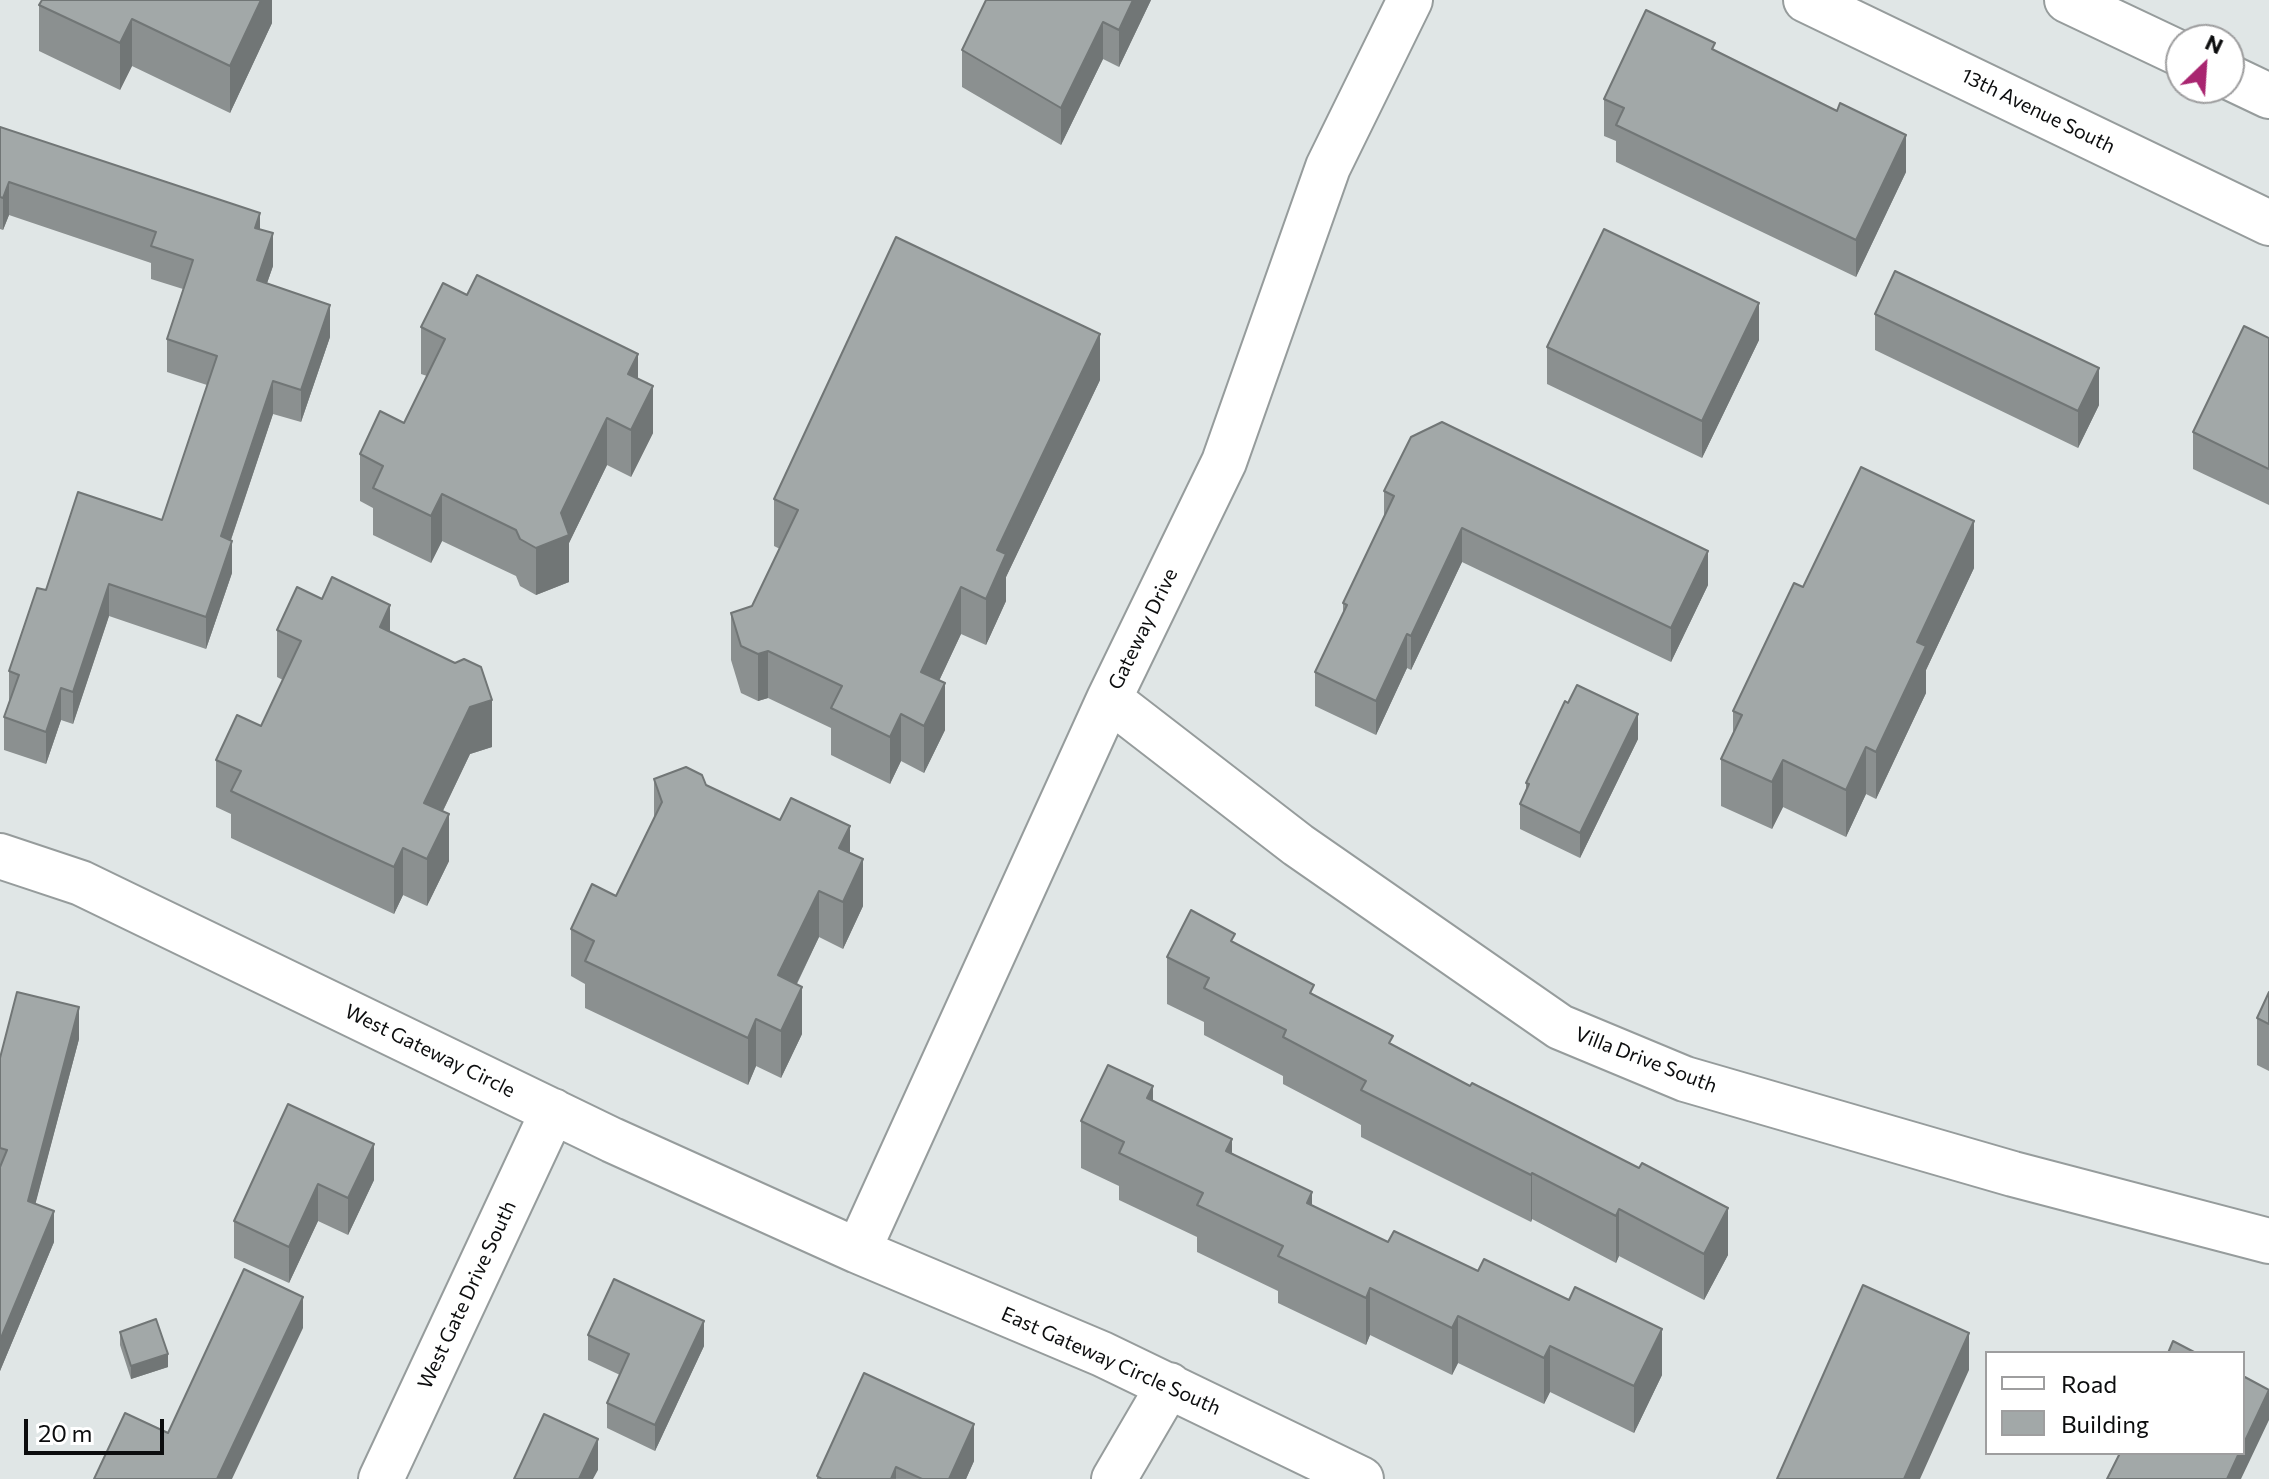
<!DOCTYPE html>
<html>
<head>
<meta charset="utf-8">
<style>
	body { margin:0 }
	#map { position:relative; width:2269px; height:1479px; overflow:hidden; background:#e0e6e6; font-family:Commissioner,sans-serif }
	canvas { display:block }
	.legend { position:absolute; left:1985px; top:1351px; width:260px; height:104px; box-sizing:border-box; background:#fff; border:2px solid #9e9e9f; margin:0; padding:10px 14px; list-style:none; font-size:24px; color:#0c0d0e }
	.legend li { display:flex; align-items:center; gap:16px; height:40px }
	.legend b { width:40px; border:2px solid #9e9e9f }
	.north { position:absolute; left:2165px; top:24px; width:80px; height:80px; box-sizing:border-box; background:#fff; border:2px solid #9e9e9f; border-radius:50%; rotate:25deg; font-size:22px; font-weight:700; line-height:32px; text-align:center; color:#0c0d0e }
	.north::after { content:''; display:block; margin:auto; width:28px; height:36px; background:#a92570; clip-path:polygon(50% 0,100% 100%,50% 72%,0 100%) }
	.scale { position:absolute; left:24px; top:1419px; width:140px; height:36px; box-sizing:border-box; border:4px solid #0c0d0e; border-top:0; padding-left:10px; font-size:24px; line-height:28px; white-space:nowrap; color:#0c0d0e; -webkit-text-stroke:6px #fff; paint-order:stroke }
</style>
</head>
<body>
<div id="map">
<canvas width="2269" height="1479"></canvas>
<ul class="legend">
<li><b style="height:10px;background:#fff"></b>Road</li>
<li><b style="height:22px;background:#a2a8a8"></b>Building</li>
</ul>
<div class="north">N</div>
<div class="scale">20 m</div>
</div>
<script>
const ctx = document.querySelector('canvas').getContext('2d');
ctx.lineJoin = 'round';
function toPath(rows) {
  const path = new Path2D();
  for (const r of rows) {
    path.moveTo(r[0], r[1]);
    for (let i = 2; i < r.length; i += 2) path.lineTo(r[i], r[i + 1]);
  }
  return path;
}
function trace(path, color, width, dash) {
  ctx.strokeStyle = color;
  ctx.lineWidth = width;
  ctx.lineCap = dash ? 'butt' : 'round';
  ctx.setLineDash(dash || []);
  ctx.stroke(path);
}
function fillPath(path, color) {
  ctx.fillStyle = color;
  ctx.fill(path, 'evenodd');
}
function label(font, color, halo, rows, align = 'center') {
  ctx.font = font + ' Commissioner,sans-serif';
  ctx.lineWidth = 6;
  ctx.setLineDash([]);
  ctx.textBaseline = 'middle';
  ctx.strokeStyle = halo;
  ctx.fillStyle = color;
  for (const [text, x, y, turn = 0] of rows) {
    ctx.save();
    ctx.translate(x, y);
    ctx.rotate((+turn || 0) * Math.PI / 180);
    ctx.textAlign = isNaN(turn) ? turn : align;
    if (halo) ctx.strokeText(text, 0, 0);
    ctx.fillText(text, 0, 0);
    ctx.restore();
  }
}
const minor = toPath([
	[1109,699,1298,845,1560,1027,1685,1079,2013,1174,2269,1241],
	[0,856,81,883,612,1140,858,1251,1102,1354,1361,1479],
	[858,1251,1109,699,1224,462,1328,167,1410,0],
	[381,1479,553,1111],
	[1114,1479,1169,1385]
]);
const major = toPath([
	[1806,0,2269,223],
	[2067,0,2181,54],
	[2229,77,2269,96]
]);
trace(minor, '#969c9c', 48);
trace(major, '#969c9c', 48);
trace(minor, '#fff', 44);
trace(major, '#fff', 44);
fillPath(toPath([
	[272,0,272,23,230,113,132,66,120,90,39,51,39,5],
	[1151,0,1119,67,1103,59,1061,145,962,87,962,50],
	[1715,51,1906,172,1856,277,1616,162,1616,141,1604,136,1604,99],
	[0,127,260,229,273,266,267,283,330,337,301,422,273,414,231,540,232,573,206,649,109,616,73,724,61,720,46,764,4,750,4,717,9,702,9,671,46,590,162,520,207,385,167,372,167,339,183,289,151,279,151,263,9,215,3,230,0,229],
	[1875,314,2099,405,2078,448,1875,350],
	[421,327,638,378,653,433,631,477,607,465,569,543,569,582,536,595,520,586,516,576,442,541,431,563,373,535,373,508,360,501,360,454,404,423,427,376,421,374],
	[2269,338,2269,505,2193,469,2193,432],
	[1759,340,1702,458,1547,384,1547,347],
	[1100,380,1006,577,1006,601,986,645,961,634,939,681,945,730,924,773,901,761,890,784,831,755,831,728,768,698,758,701,741,693,731,660,731,613,752,606,780,549,774,546,774,499],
	[1384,491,1708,585,1671,662,1462,562,1411,670,1407,668,1376,735,1315,706,1315,672,1343,614,1343,603,1384,516],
	[1974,568,1926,670,1926,693,1876,799,1866,794,1846,837,1783,807,1772,829,1721,806,1721,759,1733,734,1733,711,1803,587],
	[277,630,390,632,492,747,470,754,443,811,449,861,427,906,403,895,394,914,231,838,231,814,216,807,216,760,261,726,283,680,277,677],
	[1568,703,1638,739,1580,858,1520,829,1520,804,1526,791,1526,783],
	[654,779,706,785,850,853,863,906,843,949,819,937,797,984,802,1034,781,1078,756,1066,748,1085,585,1008,585,984,571,976,571,929,616,896,654,819],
	[1235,944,1393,1045,1728,1255,1704,1300,1619,1256,1616,1263,1532,1219,1531,1222,1361,1137,1361,1125,1283,1084,1283,1076,1204,1035,1204,1022,1167,1004,1167,957],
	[2269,992,2269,1071,2257,1065,2257,1018],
	[79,1039,35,1204,54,1242,0,1371,0,1058],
	[1153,1101,1312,1205,1662,1375,1634,1433,1550,1392,1544,1404,1458,1363,1452,1375,1370,1335,1366,1345,1278,1303,1278,1291,1197,1252,1197,1237,1119,1200,1119,1186,1081,1168,1081,1121],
	[288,1104,374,1180,348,1235,318,1221,289,1283,234,1258,234,1221],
	[120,1332,168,1367,131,1379,120,1345],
	[588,1335,704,1346,655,1451,607,1428,607,1403,620,1375,588,1360],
	[864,1373,974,1461,966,1479,817,1479,817,1476]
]), '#8b9090');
fillPath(toPath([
	[259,0,272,0,272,23,230,113,230,66],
	[1133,0,1151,0,1119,67,1119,30],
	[132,19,132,66,120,90,120,43],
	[1103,22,1103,59,1061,145,1061,108],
	[1906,135,1906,172,1856,277,1856,240],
	[9,182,9,215,3,230,3,198],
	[260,213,260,245,255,228],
	[273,233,273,266,257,312,257,280],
	[1759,303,1759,340,1702,458,1702,421],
	[330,305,330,337,301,422,301,390],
	[1100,334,1100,380,1006,577,1006,601,986,645,986,599,997,550],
	[638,354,638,401,628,374],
	[2099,368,2099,405,2078,448,2078,411],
	[273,381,273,414,221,569,221,536],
	[653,386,653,433,631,477,631,430],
	[607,418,607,465,569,543,569,582,536,595,536,548,561,513],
	[442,494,442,541,431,563,431,516],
	[1974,521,1974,568,1926,670,1926,693,1876,799,1876,752,1917,642],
	[1462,528,1462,562,1411,670,1411,636],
	[232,541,232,573,206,649,206,617],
	[1708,551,1708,585,1671,662,1671,628],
	[109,584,109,616,73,724,73,692],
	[961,587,961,634,921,719,921,672],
	[390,605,390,652,380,627],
	[1407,634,1407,668,1376,735,1376,701],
	[768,651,768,698,758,701,758,654],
	[945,683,945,730,924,773,924,726],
	[61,688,61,720,46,764,46,732],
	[492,700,492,747,470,754,424,850,424,803,470,707],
	[901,714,901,761,890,784,890,737],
	[1638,714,1638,739,1580,858,1580,833],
	[1866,747,1866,794,1846,837,1846,790],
	[1783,760,1783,807,1772,829,1772,782],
	[449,814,449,861,427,906,427,859],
	[850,826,850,873,839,848],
	[403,848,403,895,394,914,394,867],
	[863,859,863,906,843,949,843,902],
	[819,891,819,937,778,1022,778,975],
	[802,987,802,1034,781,1078,781,1031],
	[79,1007,79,1039,28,1232,28,1201],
	[756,1019,756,1066,748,1085,748,1038],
	[1153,1086,1153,1133,1147,1098],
	[1232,1139,1232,1186,1226,1151],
	[374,1144,374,1180,348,1235,348,1198],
	[1532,1173,1532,1219,1531,1222,1531,1175],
	[318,1184,318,1221,289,1283,289,1247],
	[1312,1192,1312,1239,1307,1203],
	[1728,1208,1728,1255,1704,1300,1704,1254],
	[1619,1209,1619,1256,1616,1263,1616,1216],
	[54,1211,54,1242,0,1371,0,1340],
	[1370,1288,1370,1335,1366,1345,1366,1298],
	[303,1297,303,1328,232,1479,217,1479],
	[1458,1316,1458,1363,1452,1375,1452,1328],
	[704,1321,704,1346,655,1451,655,1425],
	[1662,1329,1662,1375,1634,1433,1634,1386],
	[1969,1333,1969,1370,1920,1479,1904,1479],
	[1550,1346,1550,1392,1544,1404,1544,1358],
	[168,1354,168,1367,131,1379,131,1366],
	[2269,1391,2269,1420,2241,1479,2227,1479,2239,1453,2243,1453,2243,1445],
	[974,1424,974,1461,966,1479,949,1479],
	[598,1439,598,1470,593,1479,579,1479],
	[896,1467,896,1479,891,1479]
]), '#717676');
const building = toPath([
	[42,0,261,0,230,66,132,19,120,43,39,5,42,0],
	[986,0,1133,0,1119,30,1103,22,1061,108,962,50,986,0],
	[1646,10,1715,43,1712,49,1837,111,1840,103,1906,135,1856,240,1616,125,1624,108,1604,99,1646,10],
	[0,127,260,213,255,228,273,233,257,280,330,305,301,390,273,381,221,536,232,541,206,617,109,584,73,692,61,688,46,732,4,717,19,675,9,671,37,588,46,590,78,492,162,520,217,356,167,339,193,260,151,246,156,232,9,182,3,198,0,197,0,127],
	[1604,229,1759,303,1702,421,1547,347,1604,229],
	[896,237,1100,334,997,550,1006,554,986,599,961,587,921,672,945,683,924,726,901,714,890,737,831,708,842,686,768,651,758,654,741,646,731,613,752,606,798,510,774,499,896,237],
	[1895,271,2099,368,2078,411,1875,314,1895,271],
	[477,275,638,354,628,374,653,386,631,430,607,418,561,513,569,535,536,548,520,539,516,530,442,494,431,516,373,488,383,466,360,454,380,411,404,423,445,339,421,327,443,283,467,295,477,275],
	[2244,326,2269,338,2269,469,2193,432,2244,326],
	[1442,422,1708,551,1671,628,1462,528,1411,636,1407,634,1376,701,1315,672,1347,605,1343,603,1394,496,1384,491,1411,437,1442,422],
	[1861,467,1974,521,1917,642,1926,646,1876,752,1866,747,1846,790,1783,760,1772,782,1721,759,1742,715,1733,711,1794,583,1803,587,1861,467],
	[332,577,390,605,380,627,455,663,464,659,481,667,492,700,470,707,424,803,449,814,427,859,403,848,394,867,335,840,231,791,241,771,216,760,237,715,261,726,301,641,277,630,297,587,322,599,332,577],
	[1577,685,1638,714,1580,833,1520,804,1529,784,1526,783,1565,701,1568,703,1577,685],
	[686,767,702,775,706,785,780,820,791,798,850,826,839,848,863,859,843,902,819,891,778,975,802,987,781,1031,756,1019,748,1038,585,961,594,941,571,929,592,884,616,896,662,802,654,779,686,767],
	[1191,910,1235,934,1231,941,1314,985,1310,993,1393,1036,1389,1043,1470,1086,1472,1083,1639,1168,1642,1163,1728,1208,1704,1254,1619,1209,1616,1216,1532,1173,1531,1175,1361,1090,1366,1081,1283,1037,1286,1030,1204,988,1209,978,1167,957,1191,910],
	[17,992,79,1007,28,1201,54,1211,0,1340,0,1167,7,1150,0,1148,0,1058,17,992],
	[2269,992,2269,1024,2257,1018,2269,992],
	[1108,1065,1153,1086,1147,1098,1232,1139,1226,1151,1312,1192,1307,1203,1388,1242,1394,1231,1478,1271,1484,1259,1569,1300,1575,1287,1662,1329,1634,1386,1550,1346,1544,1358,1458,1316,1452,1328,1370,1288,1366,1298,1278,1256,1283,1246,1197,1205,1203,1193,1119,1153,1124,1142,1081,1121,1108,1065],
	[288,1104,374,1144,348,1198,318,1184,289,1247,234,1221,288,1104],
	[244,1269,303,1297,217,1479,94,1479,125,1413,168,1433,244,1269],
	[614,1279,704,1321,655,1425,607,1403,629,1354,588,1335,614,1279],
	[1863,1285,1969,1333,1904,1479,1777,1479,1863,1285],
	[156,1319,168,1354,131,1366,120,1332,156,1319],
	[2173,1341,2196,1353,2168,1353,2173,1341],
	[864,1373,974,1424,949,1479,922,1479,896,1467,891,1479,822,1479,817,1476,864,1373],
	[2243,1376,2269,1390,2243,1445,2243,1376],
	[544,1414,598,1439,579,1479,514,1479,544,1414],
	[2120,1453,2239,1453,2227,1479,2107,1479,2120,1453]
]);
fillPath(building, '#a2a8a8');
trace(building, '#717676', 2);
label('20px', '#0c0d0e', '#fff', [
	["13th Avenue South",2038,111,26],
	["Gateway Drive",1143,629,-64],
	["West Gateway Circle",430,1051,26],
	["Villa Drive South",1646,1060,21],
	["West Gate Drive South",467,1295,-65],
	["East Gateway Circle South",1111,1361,24]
]);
</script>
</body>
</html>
